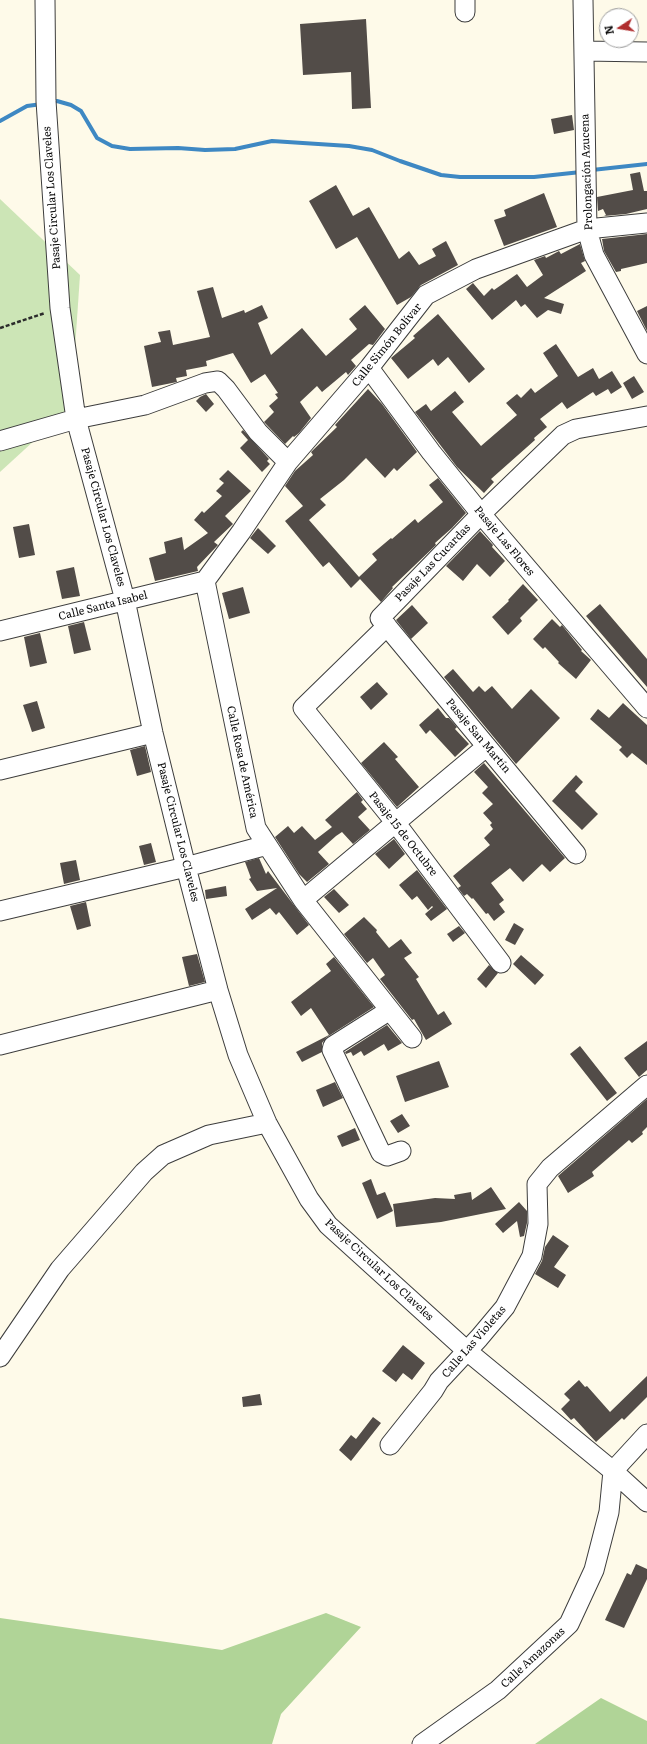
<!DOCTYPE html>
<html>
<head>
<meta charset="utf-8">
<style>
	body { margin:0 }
	#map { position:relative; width:647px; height:1744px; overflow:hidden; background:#fefae9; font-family:Literata,serif }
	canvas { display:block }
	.north { position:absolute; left:599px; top:8px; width:40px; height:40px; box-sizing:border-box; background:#fff; border:1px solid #9d9d9d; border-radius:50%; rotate:258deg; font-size:11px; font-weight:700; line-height:16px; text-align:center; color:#0a0a0a }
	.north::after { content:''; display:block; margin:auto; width:14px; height:18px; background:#b02d2e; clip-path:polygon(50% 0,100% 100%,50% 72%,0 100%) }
</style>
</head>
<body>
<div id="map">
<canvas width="647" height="1744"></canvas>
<div class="north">N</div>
</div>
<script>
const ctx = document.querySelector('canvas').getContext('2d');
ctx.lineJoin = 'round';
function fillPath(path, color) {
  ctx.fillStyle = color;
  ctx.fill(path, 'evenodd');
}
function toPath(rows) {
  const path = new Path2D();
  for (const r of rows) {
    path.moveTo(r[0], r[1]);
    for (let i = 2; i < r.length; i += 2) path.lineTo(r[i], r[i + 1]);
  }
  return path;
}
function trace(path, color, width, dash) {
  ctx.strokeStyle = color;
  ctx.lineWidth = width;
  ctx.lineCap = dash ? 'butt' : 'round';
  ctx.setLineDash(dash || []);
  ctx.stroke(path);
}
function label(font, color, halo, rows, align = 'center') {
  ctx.font = font + ' Literata,serif';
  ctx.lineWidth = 4;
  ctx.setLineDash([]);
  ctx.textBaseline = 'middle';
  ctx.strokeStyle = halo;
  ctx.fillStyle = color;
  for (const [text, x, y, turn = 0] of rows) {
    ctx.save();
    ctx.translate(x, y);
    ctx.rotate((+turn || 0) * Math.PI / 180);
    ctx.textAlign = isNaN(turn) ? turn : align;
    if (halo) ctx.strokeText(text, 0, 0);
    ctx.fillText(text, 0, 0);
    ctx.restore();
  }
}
fillPath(toPath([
	[0,199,80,275,71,407,0,472]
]), '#cce5b6');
fillPath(toPath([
	[326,1613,361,1627,281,1714,272,1744,0,1744,0,1618,222,1650],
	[601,1698,647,1721,647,1744,535,1744]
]), '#b0d497');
trace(toPath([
	[50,102,57,101,71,105,81,111,97,138,112,146,130,149,178,148,205,150,235,149,272,141,349,146,372,150,400,161,441,175,460,177,534,177,581,172],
	[0,121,27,106,42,104],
	[592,170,647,164]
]), '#3e88c3', 4);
fillPath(toPath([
	[366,19,371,108,352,109,351,72,303,75,300,24],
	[572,115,574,130,554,134,551,119],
	[640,172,644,191,647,191,647,209,626,214,604,216,606,215,603,209,598,211,597,197,633,190,630,174],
	[336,185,353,216,369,207,399,259,409,251,419,265,436,256,432,249,446,241,458,265,421,285,411,297,397,305,357,237,336,249,309,201],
	[544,193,557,227,504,246,494,220,506,216,504,210],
	[647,234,647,263,621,269,621,271,616,272,604,251,602,239],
	[580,244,585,261,581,263,586,271,544,298,564,304,561,314,548,310,537,318,525,304,521,307,516,300,492,320,466,289,473,283,484,296,492,288,494,290,517,274,527,287,543,275,534,260,545,256,546,258,559,251,561,254],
	[213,287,222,318,244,310,245,313,262,305,268,318,258,323,271,355,302,328,326,356,357,329,349,319,365,305,385,329,373,345,369,344,351,360,356,366,348,375,346,372,322,392,317,386,300,402,311,418,299,433,294,437,293,436,285,444,264,422,274,412,269,406,278,398,275,394,278,393,265,374,251,383,233,353,206,361,207,366,186,370,187,376,176,378,177,382,152,387,144,346,161,342,158,332,170,330,173,345,210,337,197,291],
	[647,306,647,331,637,311],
	[438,314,485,369,469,383,448,357,438,366,433,359,408,379,391,358,415,338,413,336],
	[556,344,578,377,593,368,599,379,612,371,622,387,611,394,608,389,596,396,593,392,567,409,562,402,540,419,547,427,534,438,535,440,491,479,494,482,484,493,457,467,415,412,426,404,431,411,455,391,464,402,452,412,481,446,517,415,506,403,517,394,521,398,531,388,535,393,558,376,543,353],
	[634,376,644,392,632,399,623,383],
	[368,389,382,404,417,452,397,471,394,468,385,478,366,458,344,480,320,499,326,505,309,520,359,577,377,560,372,554,391,538,392,539,415,519,418,523,443,502,429,485,438,478,466,513,452,528,435,543,436,545,392,587,393,588,381,602,360,579,351,588,329,562,323,567,285,521,303,506,285,486,295,471,313,455,311,452,337,427,335,425],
	[206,394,214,404,206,412,196,401,200,397],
	[243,430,269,459,267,461,270,464,262,472,240,448,248,440,241,432],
	[228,470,251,491,225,516,233,524,214,542,218,545,197,567,198,571,155,581,149,558,166,553,164,542,182,537,184,550,208,533,194,520,202,511,204,513,222,496,216,491,224,483,219,479],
	[29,524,35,555,19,558,13,527],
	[258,528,276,546,268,554,250,538],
	[480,531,493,545,492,547,505,561,490,577,477,564,463,581,446,566],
	[74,567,80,596,62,599,56,571],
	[523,584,538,600,520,618,522,621,508,635,492,617,509,601,508,600],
	[243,587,250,613,229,619,222,593],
	[600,604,647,659,647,687,586,616],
	[412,605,428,623,411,639,396,620],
	[552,619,560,627,562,625,582,650,581,651,591,660,576,679,558,663,559,662,545,647,543,649,533,639],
	[84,622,91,650,74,654,68,626],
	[40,633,47,663,30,667,24,637],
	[453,669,473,692,479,686,485,692,492,686,512,709,531,689,560,718,516,764,444,677],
	[377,682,388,694,371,710,360,697],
	[37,701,45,728,32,732,23,705],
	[623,703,647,725,647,765,632,753,627,758,619,750,622,747,590,719,598,709,609,718],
	[438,708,446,718,449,718,457,727,455,729,469,744,455,757,430,730,426,734,419,725],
	[384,742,398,757,395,759,419,787,397,807,361,763],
	[145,746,151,772,137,776,130,750],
	[484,763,565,858,550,872,542,864,523,882,510,868,491,883,504,900,499,904,505,912,494,921,488,913,486,914,473,898,472,899,467,894,464,896,458,888,461,886,453,876,490,845,484,838,493,829,490,825,492,823,483,813,493,804,482,793,488,787,474,772],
	[576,775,583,782,575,791,598,814,582,830,552,801],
	[357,792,363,800,361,802,367,809,358,817,370,830,353,844,342,832,336,836,318,852,329,864,307,882,299,874,275,837,288,826,294,833,302,826,315,840,332,827,325,820],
	[394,839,405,854,389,869,375,854],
	[151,843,156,862,144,865,139,846],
	[259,858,266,874,268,871,309,925,297,935,279,912,276,915,270,908,252,920,245,909,277,888,257,891,249,879,251,878,245,862],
	[76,860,80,880,64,884,60,863],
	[417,870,447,909,431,921,425,914,433,907,432,906,428,910,417,896,412,900,399,885],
	[226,886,227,896,206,899,205,890],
	[334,889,349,905,339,913,324,897],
	[86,902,91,926,77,930,70,906],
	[364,917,377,930,376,932,389,948,401,939,412,953,404,958,419,977,416,979,438,1015,444,1011,452,1024,426,1040,414,1019,412,1020,380,979,385,975,373,958,367,963,344,934],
	[514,923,524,929,515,945,505,940],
	[459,926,465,933,453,942,447,934],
	[197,954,205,982,189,986,182,957],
	[521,955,544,975,535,985,513,964],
	[334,957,374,1007,327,1037,322,1043,322,1052,302,1062,296,1052,329,1035,311,1008,301,1016,291,1002,331,971,326,964],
	[489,965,498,973,486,988,477,979],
	[387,1025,402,1043,388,1051,384,1044,364,1056,361,1051,353,1056,351,1052,346,1054,345,1052],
	[647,1041,647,1070,639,1077,624,1058],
	[580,1046,617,1093,607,1101,570,1054],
	[439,1061,449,1087,405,1102,396,1076],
	[335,1082,343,1098,323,1107,316,1090],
	[647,1099,647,1127,642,1132,643,1134,632,1143,629,1140,592,1172,594,1176,568,1193,558,1176],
	[402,1114,410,1126,398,1133,390,1121],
	[355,1128,360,1140,342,1147,337,1136],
	[371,1179,377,1195,385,1192,393,1211,377,1219,362,1183],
	[491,1187,506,1209,441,1222,396,1227,393,1204,435,1198,455,1199,454,1195,471,1192,472,1200],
	[519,1202,527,1211,527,1223,524,1236,520,1237,517,1221,503,1233,495,1224],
	[553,1235,569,1246,554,1267,566,1275,558,1288,535,1274,542,1261,545,1247],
	[403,1345,425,1363,412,1380,403,1373,396,1382,382,1371],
	[647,1376,647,1397,624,1420,622,1418,596,1442,574,1418,571,1420,561,1409,570,1400,564,1394,579,1380,585,1387,587,1386,610,1412],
	[260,1394,262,1405,243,1407,242,1397],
	[373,1417,381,1423,351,1461,339,1450,351,1435,356,1439],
	[636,1564,647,1569,647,1579,624,1628,605,1620,627,1573,631,1575]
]), '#524c48');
const minor = toPath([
	[45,0,46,101,60,308,76,419,125,600,153,733,186,867,218,990,238,1055,267,1123,309,1199,328,1225,467,1351,613,1471,647,1502],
	[465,0,465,12],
	[583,0,587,229,594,255,647,354],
	[584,51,647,52],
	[369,368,431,452,481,514,647,708],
	[0,441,76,419,145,405,205,383,218,381,226,389,258,432,288,462],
	[205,581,241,532,288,462,369,368,426,295,476,269,587,229,647,223],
	[205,581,256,828,303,900,412,1038],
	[387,626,303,708,395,822,501,963],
	[0,631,205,581],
	[0,770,153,733],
	[576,854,380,618,481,514,563,435,576,429,647,416],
	[303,900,486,747],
	[0,911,186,867,267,845],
	[390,1010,333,1046,332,1050,381,1153,387,1156,401,1151],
	[0,1045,218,990],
	[0,1357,60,1269,144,1172,163,1155,209,1135,267,1123],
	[390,1445,433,1391,439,1381,479,1338,505,1307,532,1256,538,1224,537,1184,550,1168,647,1085],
	[422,1744,498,1690,569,1624,594,1570,609,1512,613,1471,647,1434]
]);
trace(minor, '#3d3d3d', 21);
trace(toPath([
	[0,328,45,313]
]), '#2c2c2c', 2.5, [4, 2]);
trace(minor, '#fff', 19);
label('11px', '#0a0a0a', '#fff', [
	["Prolongación Azucena",587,172,-92],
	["Pasaje Circular Los Claveles",52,198,-94],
	["Calle Simón Bolívar",387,345,-51],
	["Pasaje Circular Los Claveles",103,517,75],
	["Pasaje Las Flores",504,541,50],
	["Pasaje Las Cucardas",433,563,-46],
	["Calle Santa Isabel",103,606,-14],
	["Pasaje San Martín",478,736,50],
	["Calle Rosa de América",242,762,78],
	["Pasaje Circular Los Claveles",178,832,76],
	["Pasaje 15 de Octubre",403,834,52],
	["Pasaje Circular Los Claveles",379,1270,43],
	["Calle Las Violetas",474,1342,-49],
	["Calle Amazonas",533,1658,-43]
]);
</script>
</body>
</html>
